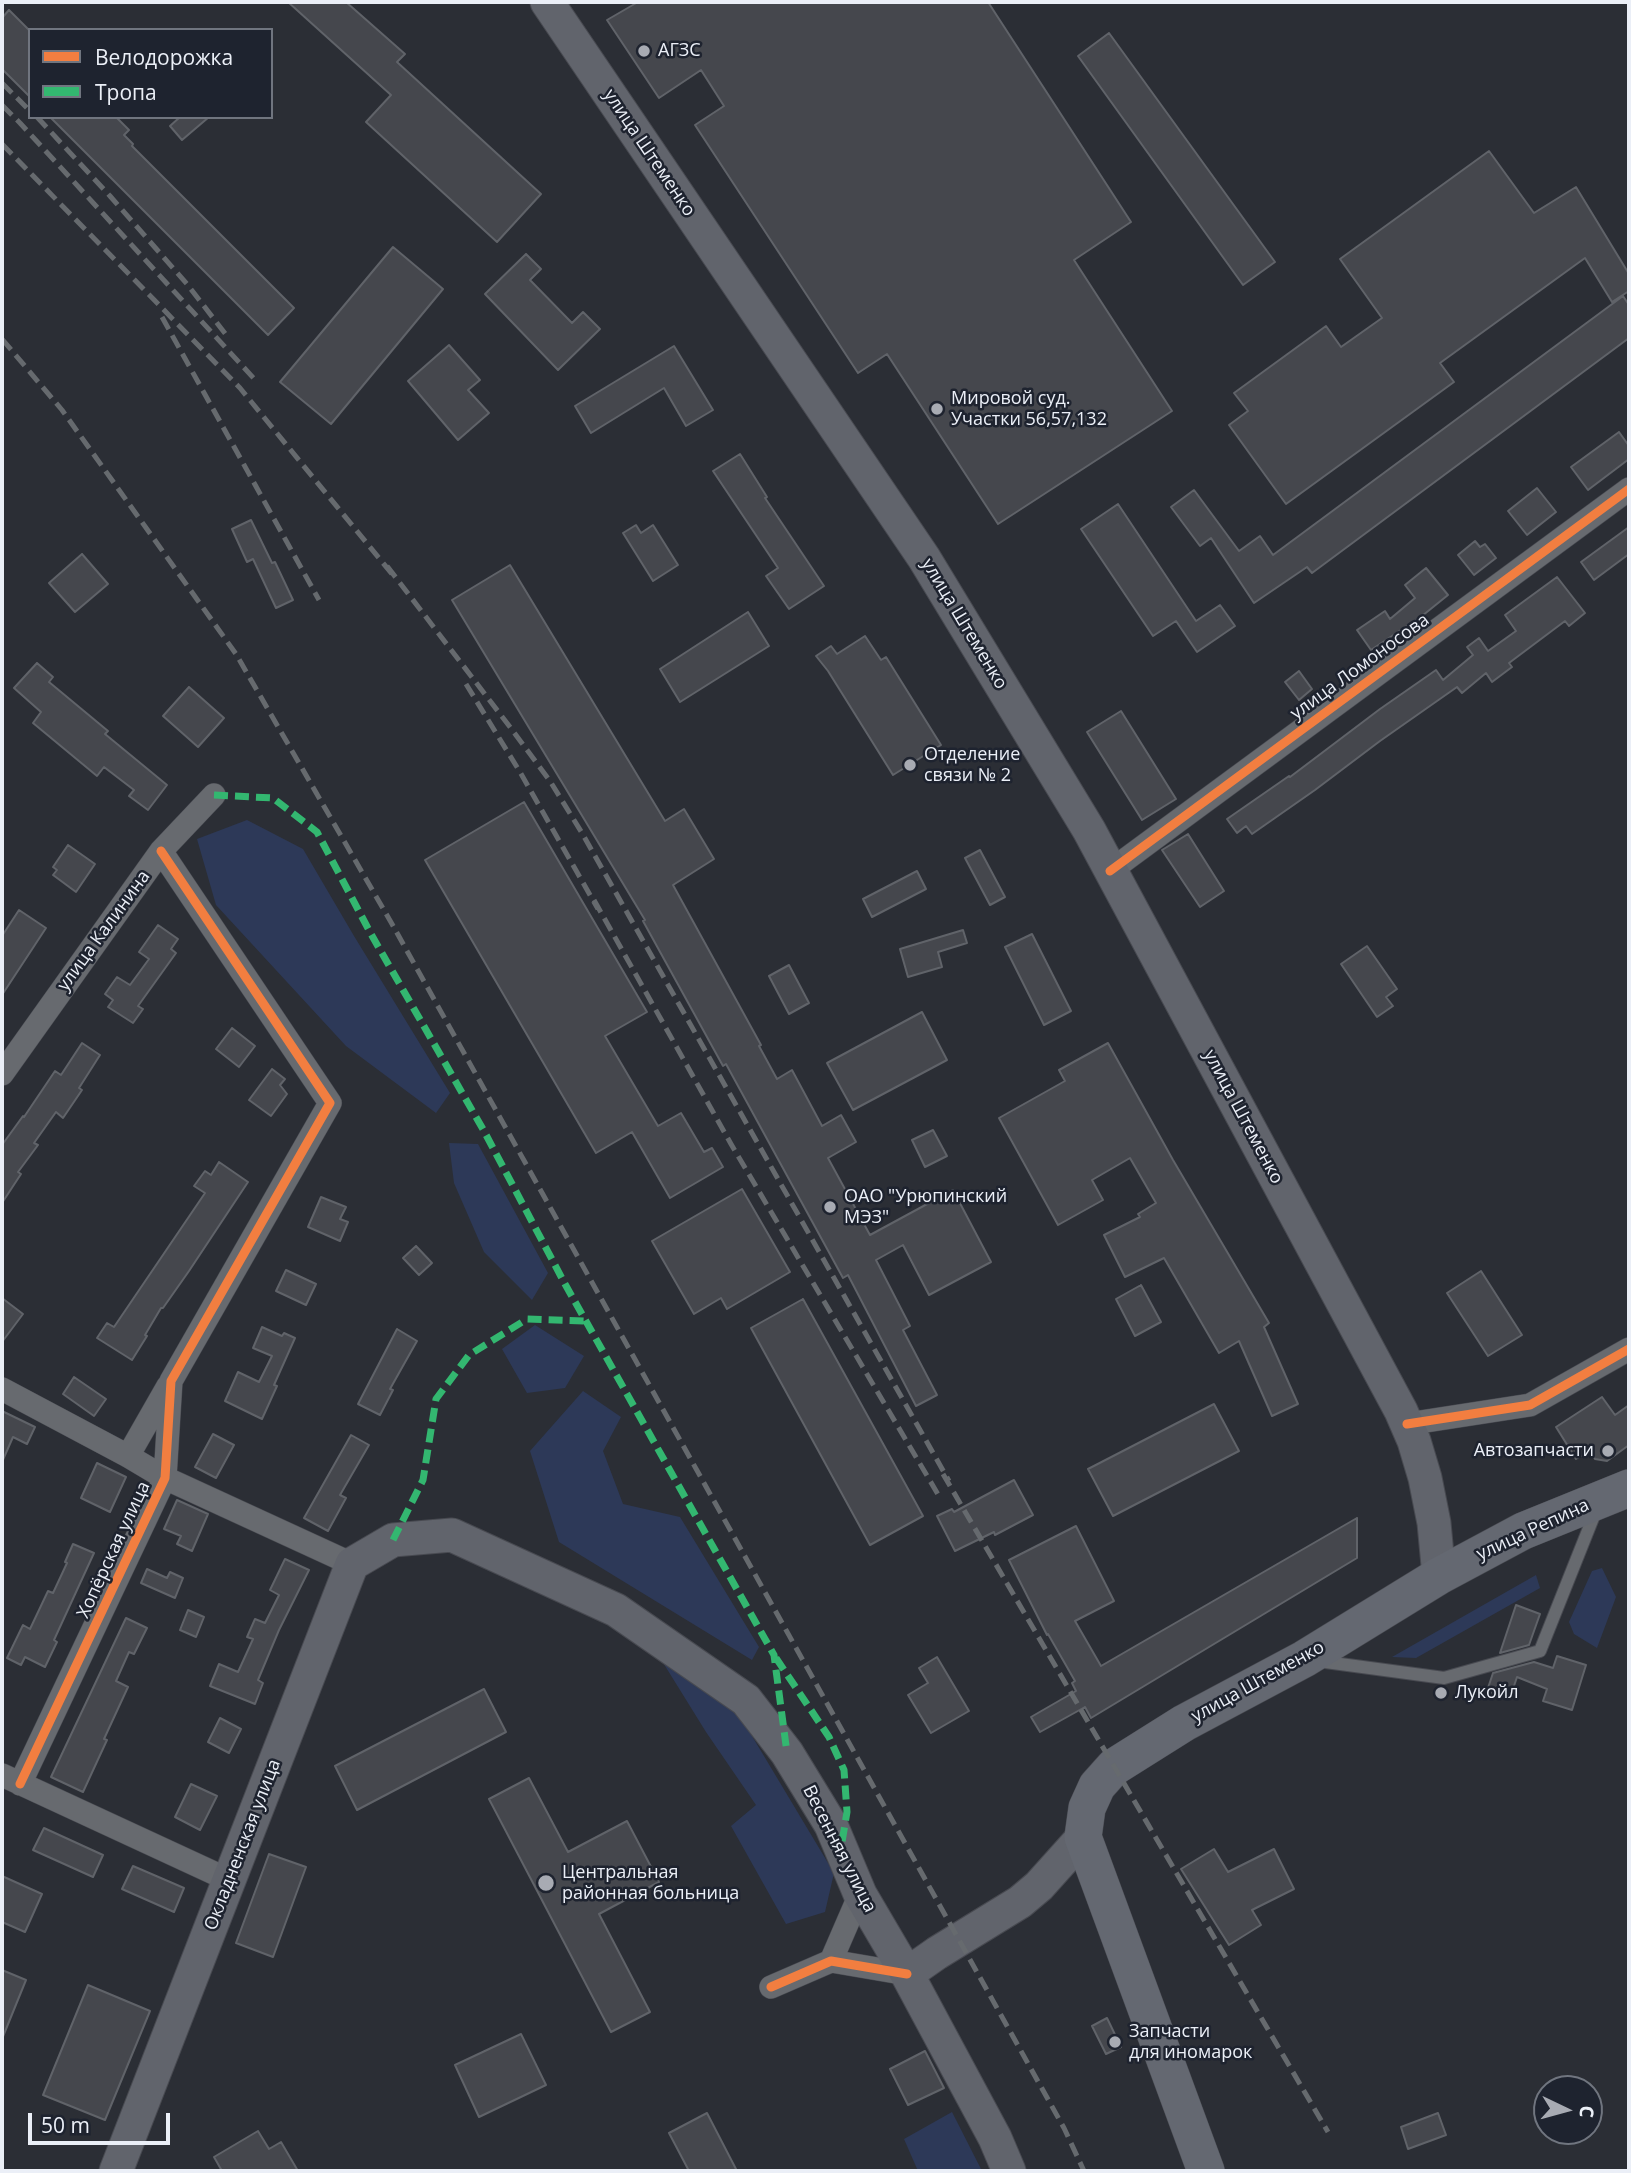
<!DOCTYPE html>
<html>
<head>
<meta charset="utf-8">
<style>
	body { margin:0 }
	#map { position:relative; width:1631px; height:2173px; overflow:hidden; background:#2b2e35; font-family:"Open Sans",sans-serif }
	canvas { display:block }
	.frame { position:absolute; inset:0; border:4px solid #ebeff7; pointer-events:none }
	.legend { position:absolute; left:28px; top:28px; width:245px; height:91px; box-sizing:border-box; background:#1e232f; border:2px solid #70757f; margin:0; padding:9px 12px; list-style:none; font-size:21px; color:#ebeff7 }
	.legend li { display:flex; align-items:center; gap:14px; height:35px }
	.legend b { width:35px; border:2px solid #70757f }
	.north { position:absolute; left:1533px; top:2075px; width:70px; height:70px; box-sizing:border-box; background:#1e232f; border:2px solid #70757f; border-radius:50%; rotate:95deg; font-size:19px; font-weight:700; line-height:28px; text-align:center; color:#ebeff7 }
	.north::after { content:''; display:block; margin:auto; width:24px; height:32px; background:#a8abb3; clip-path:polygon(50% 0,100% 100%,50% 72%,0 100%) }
	.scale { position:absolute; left:28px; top:2113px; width:142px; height:32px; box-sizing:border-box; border:4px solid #ebeff7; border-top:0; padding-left:9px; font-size:21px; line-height:24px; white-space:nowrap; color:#ebeff7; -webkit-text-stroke:5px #1e232f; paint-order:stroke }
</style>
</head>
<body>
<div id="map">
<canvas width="1631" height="2173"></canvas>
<div class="frame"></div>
<ul class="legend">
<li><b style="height:9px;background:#f27e40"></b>Велодорожка</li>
<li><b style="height:9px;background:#33b770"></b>Тропа</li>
</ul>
<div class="north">С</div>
<div class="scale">50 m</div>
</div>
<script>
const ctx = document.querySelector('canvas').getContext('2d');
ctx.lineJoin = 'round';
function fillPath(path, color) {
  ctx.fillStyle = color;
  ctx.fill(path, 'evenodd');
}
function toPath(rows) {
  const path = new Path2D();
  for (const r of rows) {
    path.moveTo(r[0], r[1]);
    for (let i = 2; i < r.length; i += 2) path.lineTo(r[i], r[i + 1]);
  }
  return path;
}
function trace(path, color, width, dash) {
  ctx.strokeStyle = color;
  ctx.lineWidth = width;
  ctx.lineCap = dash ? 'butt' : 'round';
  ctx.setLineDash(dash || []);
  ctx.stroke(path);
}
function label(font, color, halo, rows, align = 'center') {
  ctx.font = font + ' "Open Sans",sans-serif';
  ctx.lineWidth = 5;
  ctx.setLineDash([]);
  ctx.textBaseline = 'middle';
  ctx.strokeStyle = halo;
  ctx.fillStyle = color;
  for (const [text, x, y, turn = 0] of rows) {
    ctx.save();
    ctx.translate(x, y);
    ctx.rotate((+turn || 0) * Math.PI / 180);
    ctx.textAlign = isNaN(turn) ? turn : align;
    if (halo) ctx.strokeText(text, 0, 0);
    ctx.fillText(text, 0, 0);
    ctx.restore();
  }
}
fillPath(toPath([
	[247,820,303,849,354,936,450,1093,436,1113,346,1046,216,905,197,839],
	[449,1143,478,1144,548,1273,532,1300,484,1252,454,1183],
	[535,1325,584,1356,565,1388,527,1393,502,1349],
	[583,1391,621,1417,603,1451,623,1504,680,1517,759,1647,752,1660,559,1542,530,1451],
	[1602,1568,1616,1597,1597,1648,1574,1634,1569,1622,1592,1571],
	[1536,1575,1540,1588,1416,1658,1392,1657],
	[649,1640,734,1706,834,1873,825,1912,786,1924,731,1826,756,1805,706,1732],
	[952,2112,982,2171,918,2171,904,2139]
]), '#2d3958');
const building = toPath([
	[288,2,346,2,405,54,397,62,541,194,497,242,366,122,391,95,288,2],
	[638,2,988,2,1131,222,1074,260,1172,411,998,524,887,354,858,373,695,125,724,106,701,70,659,98,607,20,638,2],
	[9,10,30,31,30,97,2,69,2,18,9,10],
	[1109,33,1275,262,1243,285,1078,56,1109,33],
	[50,117,116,117,129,130,124,135,133,144,132,146,294,308,268,335,50,117],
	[180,117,209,117,182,140,170,126,180,117],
	[1489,151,1534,213,1576,187,1629,274,1629,291,1612,302,1585,258,1440,363,1454,382,1286,504,1229,425,1248,411,1234,393,1326,326,1341,347,1382,318,1340,259,1489,151],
	[393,247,443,289,331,424,280,382,393,247],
	[526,254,541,269,530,280,572,323,583,312,600,329,558,370,485,294,526,254],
	[1623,296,1629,305,1629,338,1312,573,1307,567,1254,603,1211,538,1200,546,1171,507,1194,490,1239,551,1260,536,1273,555,1623,296],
	[449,345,480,380,468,390,489,413,458,440,408,381,449,345],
	[674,346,713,410,686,426,664,388,591,433,575,406,674,346],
	[1619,432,1629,446,1629,459,1588,490,1571,467,1619,432],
	[740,454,767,497,765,498,824,586,789,609,766,576,778,568,713,471,740,454],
	[1537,488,1556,512,1527,535,1508,511,1537,488],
	[1118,504,1196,621,1220,605,1235,626,1197,652,1176,621,1153,636,1081,529,1118,504],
	[251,520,272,563,275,562,293,600,276,608,253,559,247,562,232,529,251,520],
	[636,525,641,533,653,525,678,565,653,581,623,533,636,525],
	[1629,527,1629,554,1594,580,1581,562,1629,527],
	[1475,541,1480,547,1485,544,1496,558,1474,575,1458,555,1475,541],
	[82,554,108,584,75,612,49,583,82,554],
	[510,565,665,821,684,809,714,859,673,885,761,1045,759,1046,777,1079,792,1070,822,1126,841,1115,856,1142,828,1158,870,1235,953,1190,991,1262,929,1295,903,1245,876,1260,910,1326,903,1330,937,1395,916,1406,848,1275,843,1278,726,1064,723,1066,643,921,645,920,452,600,510,565],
	[1426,568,1448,595,1422,616,1371,650,1357,630,1385,611,1390,619,1415,598,1405,585,1426,568],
	[1557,577,1585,613,1569,626,1565,621,1509,663,1512,667,1492,682,1486,673,1462,693,1457,687,1380,741,1315,790,1252,834,1246,826,1237,833,1227,819,1289,776,1290,777,1380,709,1436,670,1443,680,1473,655,1467,647,1479,638,1488,651,1516,631,1505,615,1557,577],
	[748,612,769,646,680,702,660,669,748,612],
	[865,636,881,660,886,657,941,745,893,775,828,671,816,656,831,646,837,654,865,636],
	[37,663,53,677,49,682,108,731,105,734,167,785,148,810,129,796,134,790,104,767,97,776,33,723,41,712,14,688,37,663],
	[1299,671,1312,689,1299,700,1285,682,1299,671],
	[189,687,224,718,198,747,163,716,189,687],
	[1121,711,1176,799,1142,820,1087,732,1121,711],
	[524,802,647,1012,605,1036,658,1126,681,1113,704,1152,712,1148,723,1167,670,1198,632,1132,596,1153,425,860,524,802],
	[1188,834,1224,891,1200,907,1162,850,1188,834],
	[68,845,95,864,76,892,53,875,57,870,53,867,68,845],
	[980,850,1005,897,990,905,965,858,980,850],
	[917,871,926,889,872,917,863,899,917,871],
	[19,910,46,928,2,995,2,936,19,910],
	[158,925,178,939,171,949,176,953,138,1006,143,1009,133,1023,108,1007,113,1000,105,994,117,977,130,985,149,959,139,952,158,925],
	[963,930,967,943,938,952,942,967,908,977,900,949,963,930],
	[1032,934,1071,1011,1044,1025,1005,947,1032,934],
	[1367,946,1397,989,1386,997,1393,1006,1377,1017,1341,964,1367,946],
	[789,965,809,1003,789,1014,769,976,789,965],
	[922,1012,947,1060,853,1110,827,1063,922,1012],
	[232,1028,255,1046,239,1067,216,1049,232,1028],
	[82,1043,100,1055,79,1088,82,1090,63,1118,56,1112,34,1143,38,1145,18,1172,21,1174,2,1203,2,1145,23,1116,24,1117,55,1071,61,1075,82,1043],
	[1108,1043,1173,1160,1269,1323,1264,1327,1298,1404,1272,1416,1239,1341,1219,1353,1164,1258,1125,1277,1104,1235,1140,1217,1138,1214,1156,1203,1130,1158,1092,1180,1103,1200,1058,1225,999,1118,1065,1081,1059,1070,1108,1043],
	[272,1069,285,1079,280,1085,287,1094,271,1116,249,1100,272,1069],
	[933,1130,947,1156,925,1167,912,1140,933,1130],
	[219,1162,248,1182,189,1271,163,1308,161,1308,145,1335,147,1336,132,1360,97,1338,107,1323,114,1327,205,1193,194,1186,205,1171,211,1175,219,1162],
	[742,1189,790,1272,727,1309,721,1298,694,1314,652,1241,742,1189],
	[321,1197,346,1207,340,1219,348,1222,340,1241,308,1227,321,1197],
	[416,1246,432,1263,419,1275,403,1258,416,1246],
	[286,1270,316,1284,306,1305,276,1291,286,1270],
	[1481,1271,1522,1335,1488,1356,1447,1293,1481,1271],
	[1141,1285,1161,1322,1135,1336,1116,1299,1141,1285],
	[2,1298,23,1314,2,1342,2,1298],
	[803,1299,923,1516,870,1545,751,1328,803,1299],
	[262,1327,282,1336,284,1333,295,1338,274,1385,277,1386,262,1419,225,1401,238,1372,259,1382,272,1356,253,1348,262,1327],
	[397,1329,417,1341,390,1389,393,1390,380,1415,358,1404,397,1329],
	[74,1377,106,1399,94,1416,63,1394,74,1377],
	[1602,1397,1615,1415,1629,1405,1629,1445,1607,1461,1595,1459,1590,1451,1576,1459,1556,1427,1602,1397],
	[1214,1404,1239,1451,1113,1516,1088,1469,1214,1404],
	[2,1411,35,1427,27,1444,13,1437,2,1462,2,1411],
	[213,1434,234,1445,216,1478,195,1467,213,1434],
	[351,1435,369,1445,340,1495,346,1498,328,1531,304,1518,351,1435],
	[97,1463,126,1477,110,1512,81,1498,97,1463],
	[1014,1480,1033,1515,995,1535,994,1532,955,1551,937,1516,952,1509,954,1512,1014,1480],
	[177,1500,208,1514,192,1551,177,1544,181,1536,164,1529,177,1500],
	[1357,1518,1357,1558,1091,1718,1085,1707,1040,1732,1031,1717,1076,1691,1072,1683,1075,1681,1048,1634,1047,1635,1009,1560,1076,1526,1114,1601,1075,1621,1101,1666,1357,1518],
	[73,1544,94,1553,54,1640,57,1642,45,1667,25,1657,21,1665,7,1658,23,1625,30,1629,48,1591,53,1593,67,1563,65,1562,73,1544],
	[285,1559,309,1570,279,1630,258,1680,263,1683,255,1704,210,1686,219,1664,238,1672,253,1639,247,1637,255,1619,265,1623,279,1595,270,1590,285,1559],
	[147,1569,167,1578,170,1572,183,1578,175,1598,141,1583,147,1569],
	[1516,1605,1540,1614,1529,1645,1500,1653,1516,1605],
	[188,1610,204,1617,196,1637,180,1630,188,1610],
	[126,1618,147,1628,134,1654,129,1652,116,1681,128,1687,104,1739,107,1740,83,1792,51,1777,126,1618],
	[1557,1656,1586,1665,1572,1710,1543,1701,1547,1689,1517,1677,1510,1698,1487,1691,1493,1673,1534,1662,1553,1668,1557,1656],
	[937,1657,969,1711,931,1733,908,1695,928,1683,919,1668,937,1657],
	[484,1689,506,1732,357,1810,335,1766,484,1689],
	[220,1718,241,1729,229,1753,208,1742,220,1718],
	[529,1778,568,1852,627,1821,659,1882,599,1914,650,2012,611,2032,489,1799,529,1778],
	[191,1784,217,1796,200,1830,175,1817,191,1784],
	[44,1828,103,1855,93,1877,33,1850,44,1828],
	[1214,1849,1228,1872,1274,1849,1294,1889,1252,1910,1261,1925,1229,1945,1181,1869,1214,1849],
	[269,1854,306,1867,273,1957,236,1943,269,1854],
	[133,1866,184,1888,174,1912,122,1889,133,1866],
	[2,1876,42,1894,25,1932,2,1922,2,1876],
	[2,1970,26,1980,2,2039,2,1970],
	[88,1985,150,2011,105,2120,43,2095,88,1985],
	[1107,2018,1121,2047,1106,2054,1092,2026,1107,2018],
	[521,2034,546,2085,479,2117,455,2065,521,2034],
	[925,2051,944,2088,908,2105,890,2069,925,2051],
	[707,2113,737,2171,689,2171,669,2133,707,2113],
	[1438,2113,1446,2135,1408,2149,1401,2127,1438,2113],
	[258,2131,269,2149,281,2142,298,2171,222,2171,214,2157,258,2131]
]);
fillPath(building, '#45474d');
trace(building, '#606369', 2);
const service = toPath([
	[1318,1661,1444,1678,1540,1651,1597,1508]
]);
const minor = toPath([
	[1110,871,1629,489],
	[2,1074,161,851,214,795],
	[2,1389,128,1456,165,1478,352,1564],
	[1407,1424,1530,1405,1629,1349],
	[128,1456,168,1386],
	[2,1775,229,1880],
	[20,1784,165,1478,171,1381,330,1103,161,851],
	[831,1961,860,1894],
	[771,1987,831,1961,907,1974]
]);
const secondary = toPath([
	[547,2,924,558,1089,830,1401,1411,1414,1441,1425,1478,1434,1523,1439,1576],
	[907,1974,937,1953,1020,1902,1039,1886,1083,1837],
	[116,2171,352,1564,393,1540,452,1535,616,1610,746,1700,787,1753,831,1825,860,1894,907,1974,995,2138,1009,2171]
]);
const primary = toPath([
	[1206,2171,1083,1837,1087,1808,1097,1786,1114,1767,1184,1723,1304,1659,1439,1576,1523,1531,1629,1488]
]);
trace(service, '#484a51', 14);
trace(minor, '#484a51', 24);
trace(secondary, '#484a51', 35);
trace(primary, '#484a51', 38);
trace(service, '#676a6f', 12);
trace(minor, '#676a6f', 23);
trace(secondary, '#61646c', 33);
trace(primary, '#646871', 37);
trace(toPath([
	[2,83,30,111],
	[2,105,20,123,258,383],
	[37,117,110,196,187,284,227,336],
	[2,144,240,388,392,574],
	[162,317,319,600],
	[2,339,62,410,236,654,392,924,1064,2128,1084,2171],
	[387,566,510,727,550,781,582,833,949,1481],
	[466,684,520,772,598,909],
	[594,900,731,1144,939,1496],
	[943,1474,1328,2132]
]), '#666a6e', 5, [14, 7]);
trace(toPath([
	[214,795,273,798,317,832,371,934,484,1131,565,1284,774,1655,787,1753],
	[393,1540,423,1480,436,1399,469,1355,527,1319,585,1321],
	[776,1658,829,1737,844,1770,847,1812,841,1848]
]), '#33b770', 7, [14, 7]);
trace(toPath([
	[1110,871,1629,489],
	[1407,1424,1530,1405,1629,1349],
	[20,1784,165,1478,171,1381,330,1103,161,851],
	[771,1987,831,1961,907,1974]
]), '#f27e40', 9);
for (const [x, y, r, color] of [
	[644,51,7,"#a8abb3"],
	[937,409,7,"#a8abb3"],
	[910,765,7,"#a8abb3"],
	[830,1207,7,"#a8abb3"],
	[1608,1451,7,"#a8abb3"],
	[1441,1693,7,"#a8abb3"],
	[546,1883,9,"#a8abb3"],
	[1115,2042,7,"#a8abb3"]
]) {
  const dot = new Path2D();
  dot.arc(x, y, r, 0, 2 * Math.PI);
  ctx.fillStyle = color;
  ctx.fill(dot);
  trace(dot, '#1e232f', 2.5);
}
label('18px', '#ebeff7', '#1e232f', [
	["АГЗС",658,51],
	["Мировой суд.",951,399],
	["Участки 56,57,132",951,420],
	["Отделение",924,755],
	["связи № 2",924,776],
	["ОАО \"Урюпинский",844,1197],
	["МЭЗ\"",844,1218],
	["Автозапчасти",1594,1451,"right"],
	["Лукойл",1455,1693],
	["Центральная",562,1873],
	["районная больница",562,1894],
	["Запчасти",1129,2032],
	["для иномарок",1129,2053]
], 'left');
label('18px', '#ebeff7', '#1e232f', [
	["улица Штеменко",649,153,56],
	["улица Штеменко",964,624,59],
	["улица Ломоносова",1360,667,-36],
	["улица Калинина",104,931,-54],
	["улица Штеменко",1243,1117,62],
	["улица Репина",1533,1530,-25],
	["Хопёрская улица",114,1550,-65],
	["улица Штеменко",1258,1682,-29],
	["Окладненская улица",243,1845,-69],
	["Весенняя улица",839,1849,63]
]);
</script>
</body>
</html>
